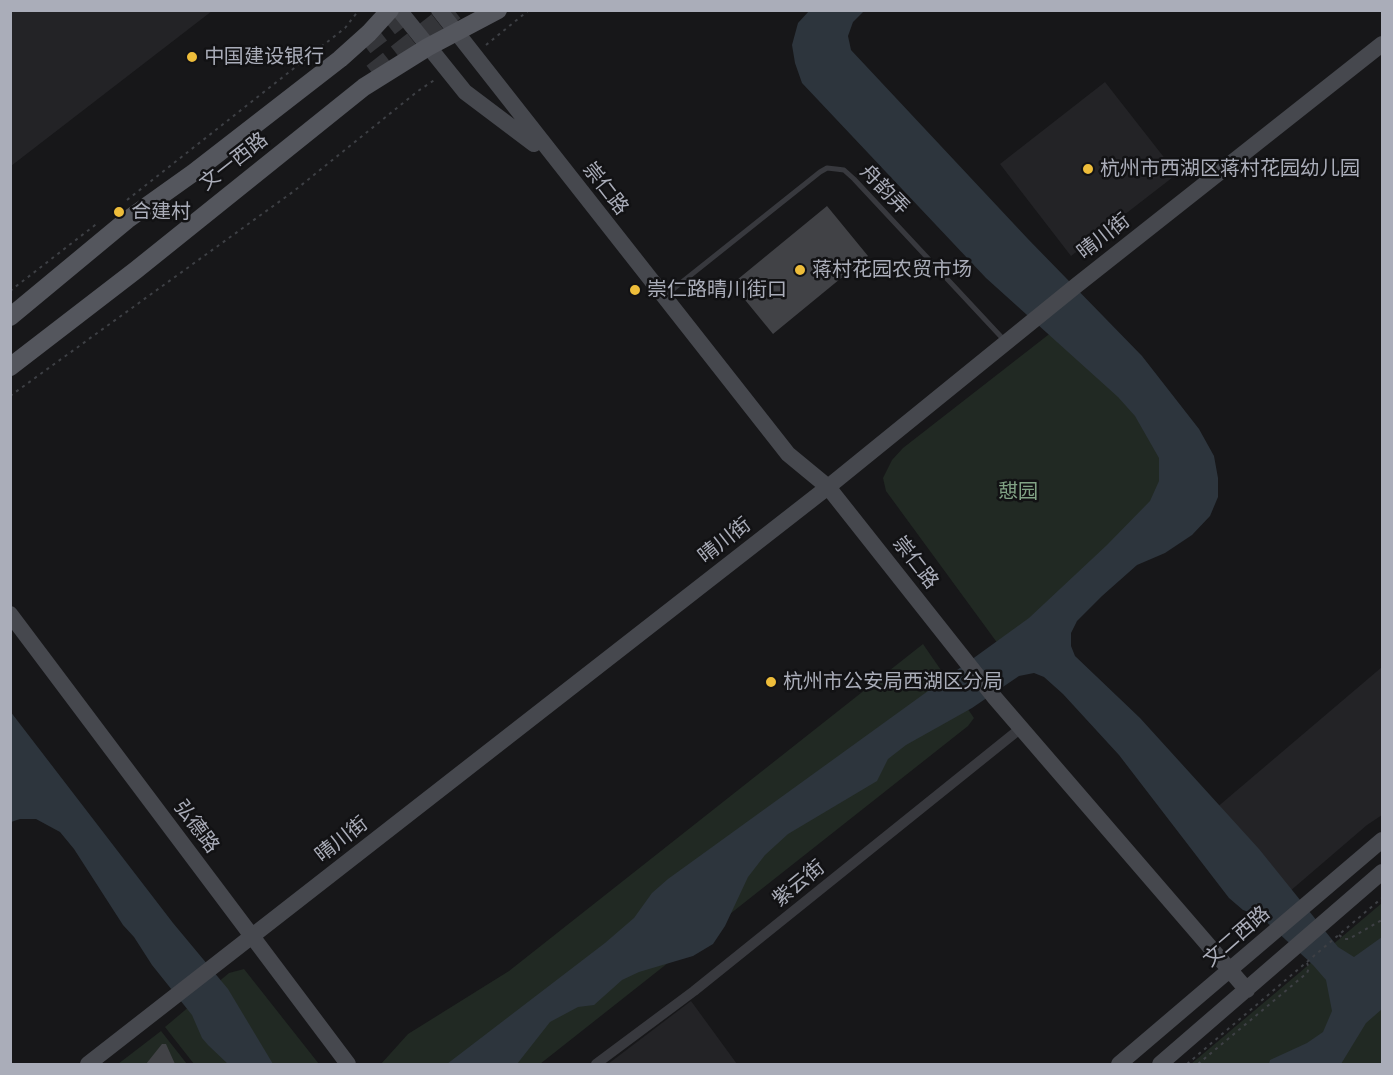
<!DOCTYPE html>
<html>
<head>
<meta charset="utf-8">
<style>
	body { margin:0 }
	#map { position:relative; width:1393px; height:1075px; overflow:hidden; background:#171719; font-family:"Fira Sans Condensed",sans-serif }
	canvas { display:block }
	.frame { position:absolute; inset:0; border:12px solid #aaadb9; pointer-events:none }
</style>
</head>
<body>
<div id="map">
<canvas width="1393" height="1075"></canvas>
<div class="frame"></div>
</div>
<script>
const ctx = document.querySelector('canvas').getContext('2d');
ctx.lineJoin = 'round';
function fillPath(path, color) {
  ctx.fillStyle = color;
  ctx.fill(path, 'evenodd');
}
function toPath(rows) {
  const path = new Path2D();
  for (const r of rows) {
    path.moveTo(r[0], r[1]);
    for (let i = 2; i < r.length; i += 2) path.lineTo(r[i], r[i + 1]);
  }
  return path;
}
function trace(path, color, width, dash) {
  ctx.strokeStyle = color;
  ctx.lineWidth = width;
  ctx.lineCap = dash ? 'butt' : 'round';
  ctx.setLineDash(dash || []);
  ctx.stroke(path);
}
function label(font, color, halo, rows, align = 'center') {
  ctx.font = font + ' "Fira Sans Condensed","Noto Sans SC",sans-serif';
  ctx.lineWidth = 5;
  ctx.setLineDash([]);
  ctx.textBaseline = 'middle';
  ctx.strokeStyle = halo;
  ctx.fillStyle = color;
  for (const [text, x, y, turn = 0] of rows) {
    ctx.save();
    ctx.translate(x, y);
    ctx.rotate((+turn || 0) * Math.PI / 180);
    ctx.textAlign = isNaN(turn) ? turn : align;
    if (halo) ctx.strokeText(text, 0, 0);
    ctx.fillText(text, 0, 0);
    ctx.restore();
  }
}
fillPath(toPath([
	[11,10,212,10,212,11,11,166],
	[1105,82,1177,174,1071,256,1000,164],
	[1382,667,1382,815,1367,825,1289,892,1215,809],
	[691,1001,737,1064,608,1064]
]), '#232326');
fillPath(toPath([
	[1057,328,1134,402,1166,457,1160,499,1001,648,886,491,883,478,892,460,903,448],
	[923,644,974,718,968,726,540,1064,381,1064,408,1034,509,971],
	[1382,903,1382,1064,1191,1064],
	[244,969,319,1064,194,1064,165,1027,229,973],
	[161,1031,187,1064,118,1064]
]), '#212923');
fillPath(toPath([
	[809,11,864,11,853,22,848,36,851,50,1028,239,1142,356,1199,429,1214,456,1218,478,1218,497,1210,516,1192,535,1165,553,1137,565,1102,596,1077,621,1071,633,1071,646,1075,656,1140,718,1259,849,1338,947,1354,957,1382,937,1382,1009,1366,1023,1341,1064,1269,1064,1270,1060,1307,1043,1323,1032,1332,1011,1326,980,1313,965,1260,916,1243,910,1229,898,1119,755,1063,694,1044,677,1034,673,1019,676,972,708,906,745,888,759,877,781,788,834,765,855,748,877,725,926,713,944,693,956,639,972,622,980,594,1005,578,1007,550,1022,517,1064,447,1064,605,943,634,918,652,893,668,879,1029,618,1107,545,1150,501,1159,481,1159,458,1135,416,1118,397,986,278,802,83,795,63,792,45,798,23],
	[10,711,173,923,228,989,273,1064,228,1064,208,1045,202,1038,192,1015,152,965,134,937,123,925,74,849,60,832,36,819,20,819,11,822]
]), '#2d353d');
fillPath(toPath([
	[827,206,868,256,773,334,732,284],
	[162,1044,166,1044,175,1064,146,1064]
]), '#414246');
trace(toPath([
	[364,45,409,10],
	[373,74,454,10]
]), '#343539', 21, [21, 10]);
trace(toPath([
	[486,45,529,10],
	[127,200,345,28,359,10],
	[10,291,99,222],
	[10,396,294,191,418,91,436,79],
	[1339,935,1344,939,1349,939,1382,920],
	[1187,1064,1382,898],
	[1198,1064,1307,973,1309,968,1307,963]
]), '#3e4045', 2, [3, 4.5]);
trace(toPath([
	[667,294,820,172,827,168,836,169,844,170,854,179,1005,341]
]), '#38393e', 5);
trace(toPath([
	[596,1064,694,991,1021,728]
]), '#38393e', 10);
trace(toPath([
	[399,10,465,92,534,144],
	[439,10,788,454,828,487,995,698,1247,990],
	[10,614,348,1064],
	[88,1064,828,487,1077,285,1382,44],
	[1119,1064,1382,840],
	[1160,1064,1382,872]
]), '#46484e', 16);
trace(toPath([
	[10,317,127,220,193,173,340,59,369,33,390,10],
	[10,367,136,270,364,87,428,47,498,10]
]), '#54565d', 18);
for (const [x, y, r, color] of [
	[192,57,6,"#eebd3a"],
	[1088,169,6,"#eebd3a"],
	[119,212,6,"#eebd3a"],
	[800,270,6,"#eebd3a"],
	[635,290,6,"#eebd3a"],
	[771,682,6,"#eebd3a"]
]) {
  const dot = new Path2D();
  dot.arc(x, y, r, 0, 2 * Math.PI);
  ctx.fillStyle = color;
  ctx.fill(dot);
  trace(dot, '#121214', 2);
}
label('20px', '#aaadb9', '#121214', [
	["中国建设银行",204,57],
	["杭州市西湖区蒋村花园幼儿园",1100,169],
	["合建村",131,212],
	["蒋村花园农贸市场",812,270],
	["崇仁路晴川街口",647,290],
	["杭州市公安局西湖区分局",783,682]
], 'left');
label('20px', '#aaadb9', '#121214', [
	["文一西路",234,162,-38],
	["崇仁路",605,189,52],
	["舟韵弄",884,190,46],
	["晴川街",1104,237,-38],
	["晴川街",725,541,-38],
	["崇仁路",915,563,52],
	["弘德路",196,827,53],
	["晴川街",342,840,-38],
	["紫云街",799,884,-39],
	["文二西路",1237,937,-41]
]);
label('20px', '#81a385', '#121214', [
	["憇园",1018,492]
]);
</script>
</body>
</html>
